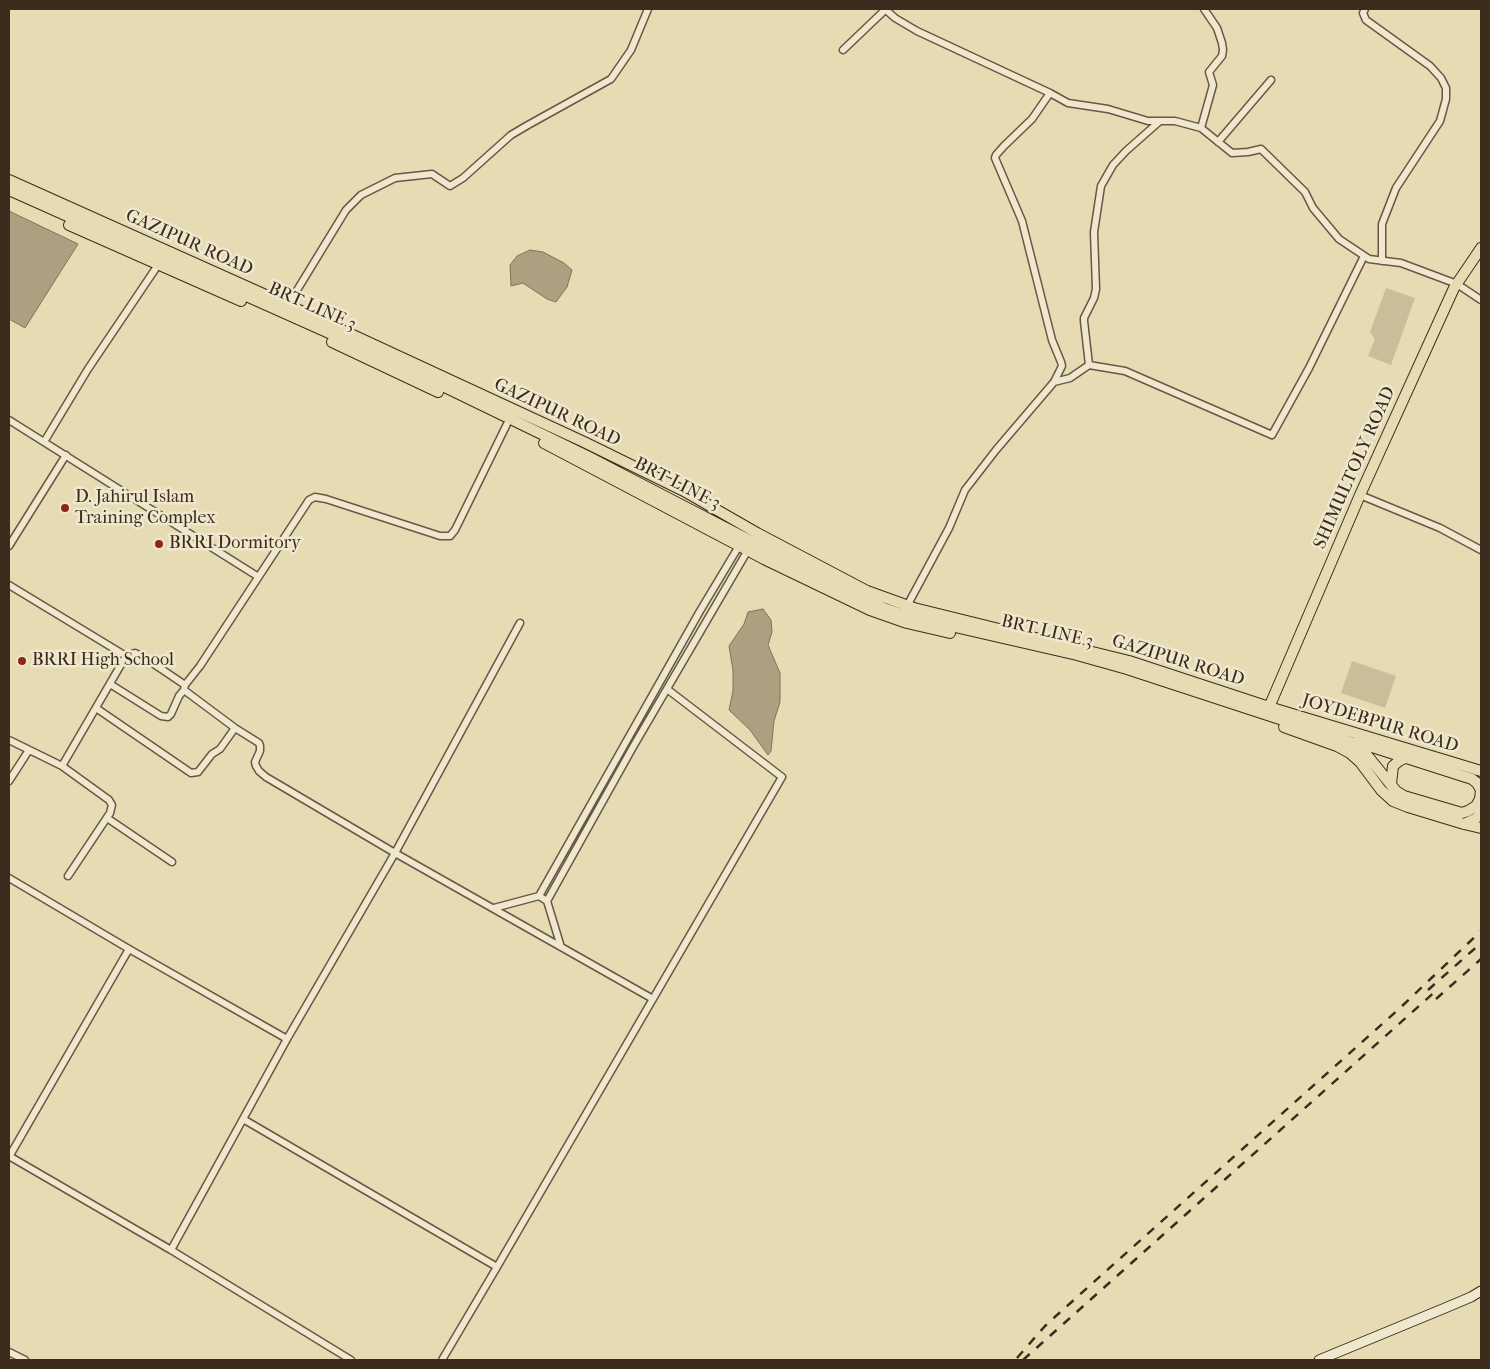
<!DOCTYPE html>
<html>
<head>
<meta charset="utf-8">
<style>
	body { margin:0 }
	#map { position:relative; width:1490px; height:1369px; overflow:hidden; background:#e7dbb4; font-family:"IM FELL French Canon",serif }
	canvas { display:block }
	.frame { position:absolute; inset:0; border:10px solid #3b2c1e; pointer-events:none }
</style>
</head>
<body>
<div id="map">
<canvas width="1490" height="1369"></canvas>
<div class="frame"></div>
</div>
<script>
const ctx = document.querySelector('canvas').getContext('2d');
ctx.lineJoin = 'round';
function fillPath(path, color) {
  ctx.fillStyle = color;
  ctx.fill(path, 'evenodd');
}
function toPath(rows) {
  const path = new Path2D();
  for (const r of rows) {
    path.moveTo(r[0], r[1]);
    for (let i = 2; i < r.length; i += 2) path.lineTo(r[i], r[i + 1]);
  }
  return path;
}
function trace(path, color, width, dash) {
  ctx.strokeStyle = color;
  ctx.lineWidth = width;
  ctx.lineCap = dash ? 'butt' : 'round';
  ctx.setLineDash(dash || []);
  ctx.stroke(path);
}
function label(font, color, halo, rows, align = 'center') {
  ctx.font = font + ' "IM FELL French Canon",serif';
  ctx.lineWidth = 5;
  ctx.setLineDash([]);
  ctx.textBaseline = 'middle';
  ctx.strokeStyle = halo;
  ctx.fillStyle = color;
  for (const [text, x, y, turn = 0] of rows) {
    ctx.save();
    ctx.translate(x, y);
    ctx.rotate((+turn || 0) * Math.PI / 180);
    ctx.textAlign = isNaN(turn) ? turn : align;
    if (halo) ctx.strokeText(text, 0, 0);
    ctx.fillText(text, 0, 0);
    ctx.restore();
  }
}
fillPath(toPath([
	[1386,288,1415,298,1391,365,1368,356,1375,339,1370,332],
	[1352,661,1396,676,1385,708,1341,693]
]), '#cabd9a');
const water = toPath([
	[9,211,78,244,25,328,9,319,9,211],
	[530,250,543,252,564,263,572,270,567,287,556,302,547,299,523,283,511,286,510,265,517,256,530,250],
	[763,609,771,620,772,632,768,645,780,673,780,702,774,721,771,751,768,755,750,730,729,710,733,691,733,670,729,646,744,624,748,612,763,609]
]);
fillPath(water, '#ada081');
trace(water, '#7f7259', 1);
const street = toPath([
	[885,9,895,18,917,31,1050,93,1068,103,1108,109,1148,121,1175,121,1201,128,1232,153,1248,152,1261,149,1305,192,1313,208,1339,239,1369,259,1401,263,1457,284,1481,300],
	[1365,9,1363,13,1366,20,1430,66,1441,78,1446,88,1446,99,1440,121,1396,188,1382,224,1382,261],
	[843,50,886,9],
	[1050,93,1032,119,1004,146,996,155,995,158,1022,221,1052,340,1061,362,1062,366,1054,382],
	[1201,128,1213,85,1209,72,1222,56,1223,50,1222,43,1217,28,1204,9],
	[1218,142,1271,80],
	[288,305,346,210,361,195,395,178,432,174,450,186,463,178,511,135,528,125,611,79,631,50,648,9],
	[1089,365,1084,321,1084,318,1094,298,1096,289,1094,232,1101,186,1113,165,1126,151,1160,121],
	[9,420,257,576],
	[44,442,88,369,158,265],
	[1360,495,1440,528,1481,550],
	[9,546,66,455],
	[9,585,126,656],
	[907,606,949,528,965,490,996,450,1054,382,1070,378,1089,365,1125,371,1272,435,1309,368,1364,256],
	[110,684,161,716,168,717,171,714,179,696,184,690],
	[185,685,184,690,235,728,259,743,260,746,260,751,255,762,256,766,259,771,266,777,395,853,653,999],
	[96,708,191,773,198,772,212,754,220,749,235,728],
	[9,740,62,766,109,800,112,805,110,813,68,876],
	[62,766,126,656,135,653,145,658,185,685,200,666,309,500,315,497,326,499,440,536,450,536,455,530,507,424],
	[9,781,29,750],
	[107,818,172,862],
	[9,878,129,949,287,1039],
	[539,896,700,611,739,546],
	[547,901,633,747,748,550],
	[494,908,539,896,547,901,561,947],
	[243,1119,497,1267,442,1360],
	[9,1156,171,1250,351,1360],
	[9,1157,129,949],
	[171,1250,287,1039,395,853,520,623],
	[497,1267,782,777,667,689],
	[9,1352,25,1360]
]);
const secondary = toPath([
	[1319,1360,1445,1308,1471,1297,1481,1291]
]);
const primary = toPath([
	[9,180,288,305,584,442,684,491,757,533,867,591,914,608,1129,661,1269,707,1481,771],
	[9,190,385,358,587,456,859,597,886,609,907,616,1077,655,1127,669,1353,743,1369,746,1472,779,1477,783,1481,790,1480,799,1476,806,1468,811,1462,813,1404,796,1396,791,1366,754,1353,743],
	[69,225,241,301],
	[332,342,438,392],
	[544,443,764,559,870,610,907,623,950,633],
	[1267,712,1360,495,1454,288,1481,248],
	[1284,727,1337,746,1350,753,1360,762,1381,790,1393,801,1408,807,1464,824,1481,828],
	[1391,784,1393,766,1399,761,1405,758],
	[1464,824,1475,819,1481,814]
]);
trace(street, '#665844', 9);
trace(secondary, '#3b2c1e', 11);
trace(primary, '#3b2c1e', 12);
trace(street, '#efe8ce', 6);
trace(secondary, '#efe8ce', 9);
trace(primary, '#e7dbb4', 10);
trace(toPath([
	[1428,990,1481,943],
	[1436,999,1481,959],
	[1017,1358,1045,1326,1057,1315,1400,1008,1481,931],
	[1023,1360,1438,989]
]), '#3b2c1e', 2.5, [9, 9]);
for (const [x, y, r, color] of [
	[65,508,5,"#8f2418"],
	[159,544,5,"#8f2418"],
	[22,661,5,"#8f2418"]
]) {
  const dot = new Path2D();
  dot.arc(x, y, r, 0, 2 * Math.PI);
  ctx.fillStyle = color;
  ctx.fill(dot);
  trace(dot, '#efe8ce', 2);
}
label('18px', '#3b2c1e', '#efe8ce', [
	["GAZIPUR ROAD",189,243,24],
	["BRT LINE 3",312,307,24],
	["GAZIPUR ROAD",557,413,25],
	["SHIMULTOLY ROAD",1355,468,-66],
	["BRT LINE 3",677,484,27],
	["BRT LINE 3",1047,632,13],
	["GAZIPUR ROAD",1178,661,17],
	["JOYDEBPUR ROAD",1380,724,17]
]);
label('18px', '#3b2c1e', '#efe8ce', [
	["D. Jahirul Islam",75,498],
	["Training Complex",75,519],
	["BRRI Dormitory",169,544],
	["BRRI High School",32,661]
], 'left');
</script>
</body>
</html>
